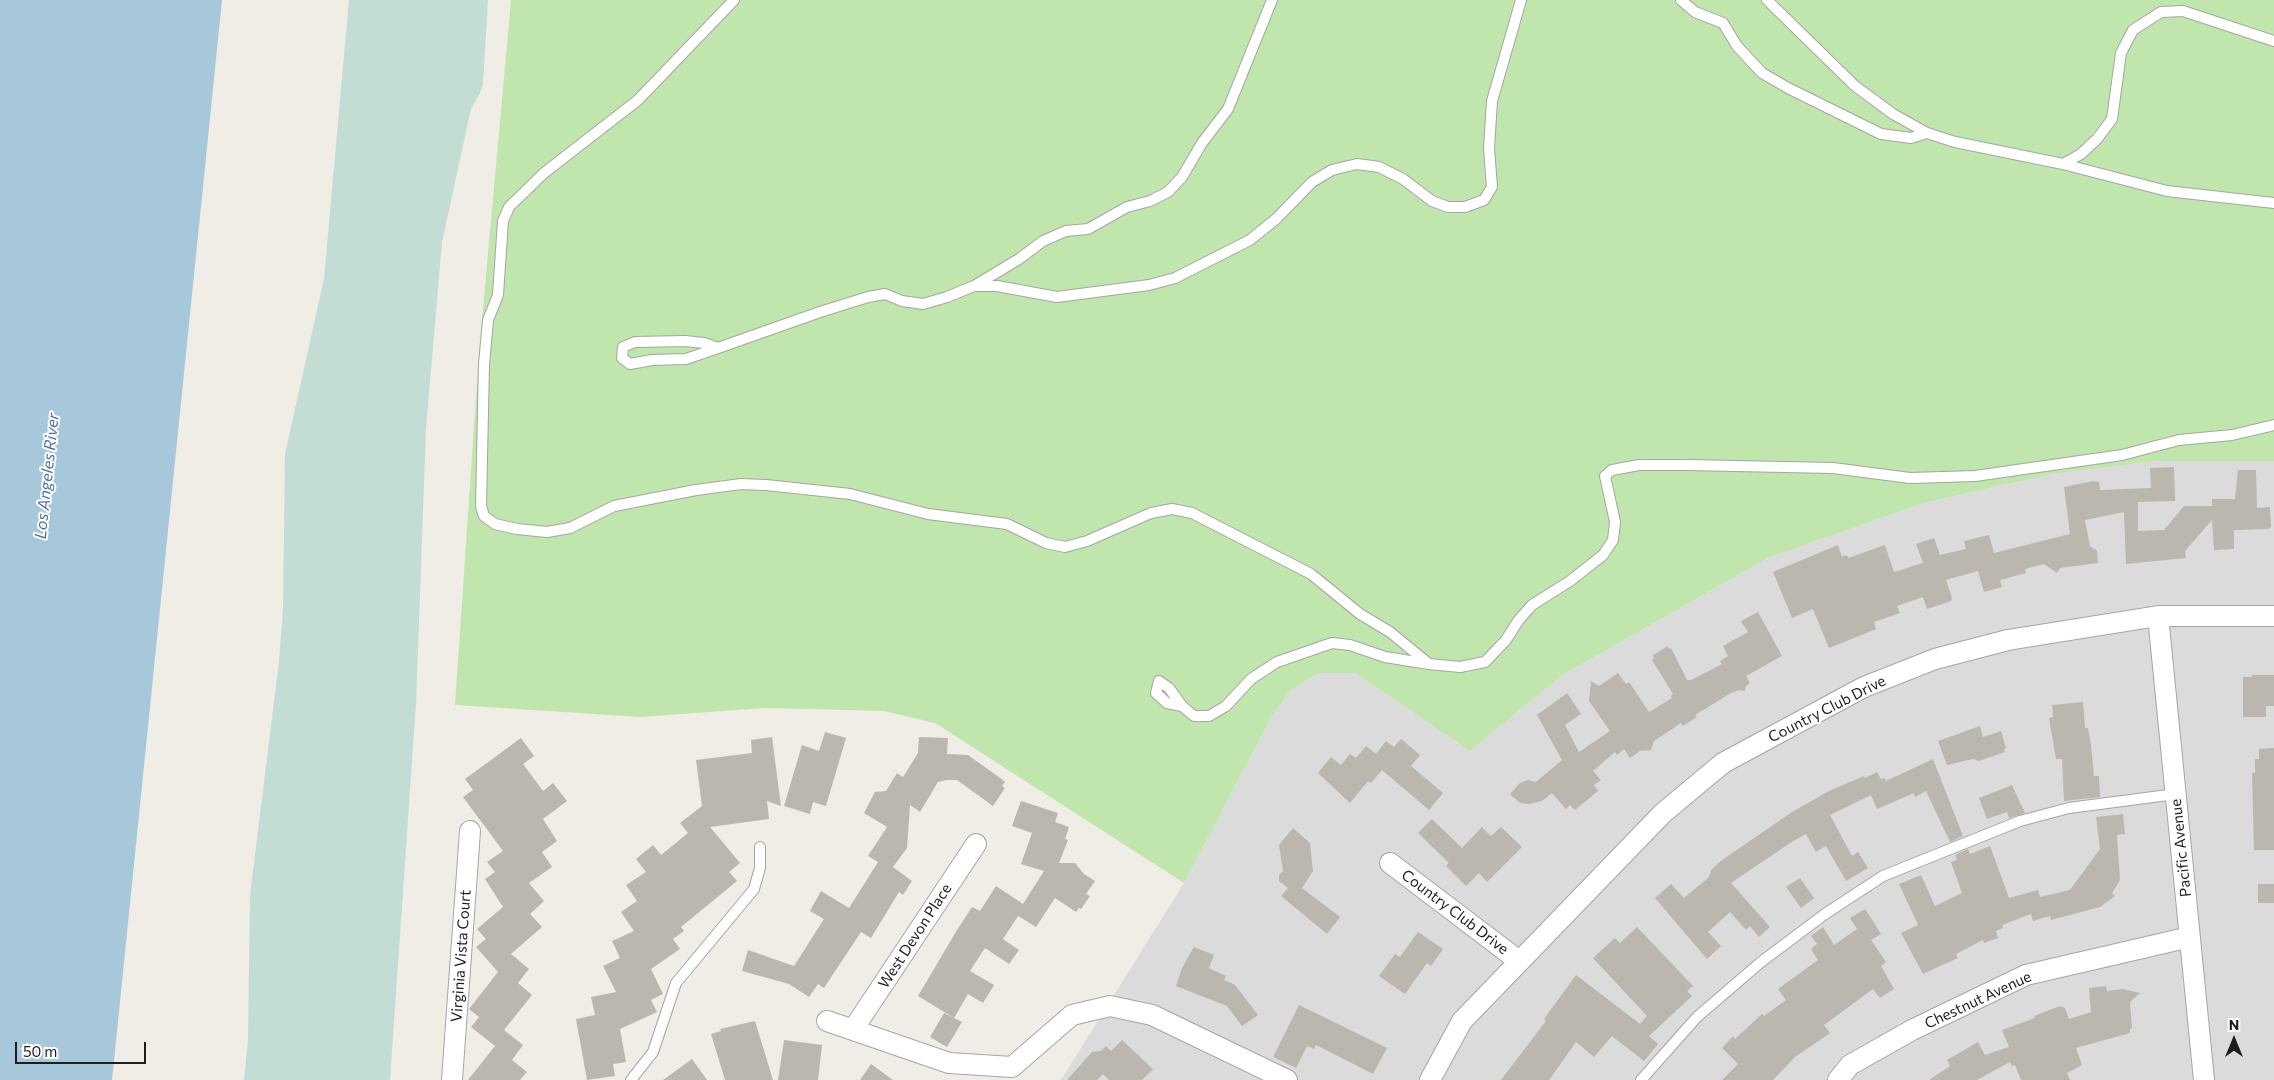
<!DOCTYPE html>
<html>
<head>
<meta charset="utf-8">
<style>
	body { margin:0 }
	#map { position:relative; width:2274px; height:1080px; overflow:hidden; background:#efede5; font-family:Commissioner,sans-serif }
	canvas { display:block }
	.north { position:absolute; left:2209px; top:1015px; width:50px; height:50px; -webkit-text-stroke:4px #fff; paint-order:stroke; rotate:0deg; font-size:14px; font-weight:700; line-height:20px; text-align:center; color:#1e1e1e }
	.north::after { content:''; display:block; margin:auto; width:18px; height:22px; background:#1e1e1e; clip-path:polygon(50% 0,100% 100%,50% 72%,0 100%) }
	.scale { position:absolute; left:15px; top:1042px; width:131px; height:22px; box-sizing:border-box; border:2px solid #1e1e1e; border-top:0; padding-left:6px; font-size:15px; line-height:18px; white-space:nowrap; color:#1e1e1e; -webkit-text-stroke:4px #fff; paint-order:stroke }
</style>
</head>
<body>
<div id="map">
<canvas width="2274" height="1080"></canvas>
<div class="north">N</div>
<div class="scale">50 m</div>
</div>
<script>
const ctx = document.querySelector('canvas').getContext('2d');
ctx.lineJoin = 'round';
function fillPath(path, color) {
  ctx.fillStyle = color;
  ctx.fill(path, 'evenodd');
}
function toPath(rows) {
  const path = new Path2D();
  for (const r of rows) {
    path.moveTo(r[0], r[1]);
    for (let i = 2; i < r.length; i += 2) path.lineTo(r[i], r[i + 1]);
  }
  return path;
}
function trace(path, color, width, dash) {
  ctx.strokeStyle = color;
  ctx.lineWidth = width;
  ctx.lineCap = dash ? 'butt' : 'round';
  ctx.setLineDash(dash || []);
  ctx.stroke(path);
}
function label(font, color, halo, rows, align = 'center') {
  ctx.font = font + ' Commissioner,sans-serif';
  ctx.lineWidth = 4;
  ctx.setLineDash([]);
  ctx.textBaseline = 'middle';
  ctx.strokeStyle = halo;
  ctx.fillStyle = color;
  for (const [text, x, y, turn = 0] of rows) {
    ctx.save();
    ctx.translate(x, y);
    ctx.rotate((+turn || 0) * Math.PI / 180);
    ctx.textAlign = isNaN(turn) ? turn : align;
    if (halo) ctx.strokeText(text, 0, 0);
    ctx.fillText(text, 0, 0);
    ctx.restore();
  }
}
fillPath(toPath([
	[2156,461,2274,461,2274,1080,1061,1080,1184,883,1271,718,1290,691,1318,673,1355,673,1470,751,1561,676,1768,558,1924,503,2052,474]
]), '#dcdbdb');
fillPath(toPath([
	[511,0,2274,0,2274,461,2156,461,2052,474,1924,503,1768,558,1561,676,1470,751,1355,673,1318,673,1290,691,1271,718,1184,883,935,723,884,711,764,708,641,717,455,705,479,353]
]), '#c1e6ad');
fillPath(toPath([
	[349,0,488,0,483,84,480,93,471,109,442,242,426,429,416,703,390,1080,244,1080,248,1039,250,895,279,661,283,611,285,454,324,279]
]), '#c3dcd4');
fillPath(toPath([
	[0,0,222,0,112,1080,0,1080]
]), '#a7c7da');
fillPath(toPath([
	[2174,467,2175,501,2138,502,2138,531,2164,530,2184,506,2212,506,2212,499,2235,499,2238,470,2256,470,2257,508,2270,507,2271,527,2268,529,2234,530,2234,549,2214,550,2212,520,2185,551,2186,558,2126,564,2124,512,2085,520,2090,546,2097,551,2098,563,2060,568,2057,573,2044,564,2025,569,2026,573,2000,580,2002,587,1984,592,1978,571,1946,580,1952,598,1951,601,1927,609,1923,597,1897,606,1900,613,1874,622,1876,629,1829,648,1813,609,1792,618,1773,572,1838,545,1842,557,1847,555,1848,558,1885,545,1894,572,1923,563,1916,544,1934,538,1940,555,1966,549,1964,541,1989,535,1994,553,2070,534,2064,487,2094,481,2099,482,2100,490,2151,488,2150,468],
	[1758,612,1782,656,1746,676,1750,683,1746,686,1745,691,1739,690,1731,693,1695,715,1697,717,1683,726,1681,723,1654,741,1651,750,1640,751,1630,758,1624,749,1617,755,1615,752,1593,771,1601,780,1594,785,1598,791,1575,810,1570,805,1566,809,1552,793,1542,801,1529,804,1520,803,1510,794,1520,783,1528,780,1536,782,1562,760,1537,715,1567,693,1581,714,1565,725,1579,752,1610,731,1589,701,1591,681,1599,686,1618,673,1626,684,1629,682,1649,712,1672,698,1671,696,1673,694,1652,660,1654,658,1653,655,1668,646,1669,649,1671,648,1687,680,1691,680,1722,664,1720,661,1728,656,1723,646,1748,632,1741,621],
	[2252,675,2274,675,2274,706,2266,706,2266,717,2243,717,2243,677,2252,677],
	[2083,702,2085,728,2088,728,2091,745,2094,776,2099,776,2100,797,2064,801,2062,759,2056,759,2049,718,2053,717,2052,705],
	[1980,726,1983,737,2001,731,2006,748,2004,749,2005,752,1979,761,1973,759,1947,765,1938,741],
	[825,732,846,738,826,806,813,802,810,814,784,806,802,745,819,751],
	[772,737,781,806,767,801,769,819,710,827,740,863,729,872,737,881,681,927,684,931,673,939,680,949,651,969,663,994,651,1000,657,1012,620,1029,626,1062,613,1064,615,1076,587,1080,576,1019,595,1015,591,997,616,992,603,966,620,958,612,941,634,931,621,912,637,901,626,885,646,872,636,859,653,845,661,855,688,833,680,823,702,806,696,760,752,753,751,740],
	[919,737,948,738,947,754,968,755,1003,780,1005,782,1002,786,1005,788,993,806,957,780,946,780,938,782,920,812,910,805,907,848,893,867,912,881,903,895,899,892,871,938,861,932,824,988,818,984,809,997,789,984,742,971,748,950,794,966,824,919,810,911,821,891,849,908,878,862,868,856,887,827,864,813,875,792,886,791,897,773,903,777,918,753],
	[521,738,534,756,523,764,543,791,553,783,567,801,543,819,557,841,542,852,552,867,529,883,544,901,530,914,542,927,511,954,529,969,518,983,532,995,504,1030,523,1045,512,1060,527,1072,520,1080,468,1080,495,1046,471,1027,479,1017,469,1009,498,972,476,947,486,939,477,929,503,907,485,879,495,872,487,862,503,851,463,797,473,790,465,779],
	[1401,739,1420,755,1411,766,1443,793,1429,810,1382,770,1371,783,1368,781,1350,803,1318,773,1331,757,1341,765,1350,754,1356,758,1366,746,1376,754,1386,741,1394,747],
	[2274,748,2274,850,2254,850,2252,773,2255,773,2255,759,2259,759,2259,749],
	[1933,759,1963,836,1950,842,1926,791,1915,797,1914,793,1877,809,1871,795,1830,815,1852,856,1858,852,1868,868,1846,881,1826,846,1816,852,1806,834,1793,841,1731,883,1770,927,1759,937,1750,926,1746,930,1730,912,1708,932,1721,946,1707,959,1655,898,1671,884,1684,898,1708,878,1711,872,1710,871,1722,860,1792,812,1829,791,1864,776,1865,778,1877,772,1881,779,1885,778,1886,781],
	[2012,785,2025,813,2009,818,2007,812,1987,819,1979,798],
	[1021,801,1058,813,1055,822,1069,827,1065,839,1068,840,1059,863,1075,863,1084,874,1095,881,1086,894,1090,896,1081,909,1079,908,1076,912,1055,898,1036,927,1018,916,1003,939,1019,950,1009,964,985,948,970,971,994,985,983,1003,968,994,954,1018,918,996,957,930,972,907,980,911,996,886,1023,904,1044,871,1021,864,1032,833,1012,826],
	[2123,814,2125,834,2117,835,2120,880,2112,893,2115,896,2100,907,2051,920,2050,916,2033,921,2031,914,2002,925,2003,928,1996,931,1998,938,1984,943,1983,940,1956,954,1958,958,1923,974,1901,933,1918,925,1899,884,1921,875,1935,906,1962,893,1951,862,1957,860,1955,855,1968,849,1970,854,1990,846,2009,898,2038,890,2040,897,2070,890,2100,849,2096,817],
	[1432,819,1462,848,1482,827,1491,836,1501,827,1522,847,1487,882,1479,873,1466,886,1446,866,1449,863,1418,833],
	[1293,828,1310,843,1313,871,1302,888,1340,917,1327,934,1281,896,1288,888,1279,881,1279,875,1283,871,1279,845],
	[1800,878,1814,898,1801,908,1786,887],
	[2258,884,2274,884,2274,903,2258,903],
	[1865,909,1881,934,1871,940,1886,962,1881,966,1894,989,1880,998,1873,989,1824,1025,1830,1033,1795,1057,1773,1080,1722,1080,1738,1064,1722,1048,1733,1036,1735,1039,1762,1014,1764,1016,1786,1000,1778,989,1818,960,1811,949,1817,944,1811,936,1823,927,1834,945,1857,929,1850,918],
	[1637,927,1693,986,1687,991,1692,996,1649,1036,1658,1044,1644,1061,1612,1036,1594,1057,1576,1042,1549,1080,1501,1080,1546,1021,1544,1019,1576,975,1640,1024,1647,1016,1593,958,1615,938,1620,943],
	[1418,932,1443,949,1431,966,1427,963,1405,994,1379,976,1395,954,1400,957],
	[1194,947,1214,955,1209,968,1226,976,1224,980,1235,985,1258,1015,1242,1026,1227,1006,1176,986,1182,968],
	[2106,986,2107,991,2123,989,2140,993,2130,1002,2132,1028,2130,1029,2130,1033,2076,1048,2082,1065,2067,1073,2070,1080,2021,1080,2015,1065,2012,1066,2010,1062,1977,1080,1929,1080,1950,1066,1947,1060,1978,1042,1985,1055,2009,1047,2002,1030,2035,1018,2034,1016,2060,1006,2065,1008,2069,1019,2091,1012,2089,988],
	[1299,1005,1387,1048,1373,1074,1316,1045,1314,1049,1307,1046,1296,1068,1273,1057],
	[944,1013,962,1022,947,1047,930,1037],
	[755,1021,773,1080,725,1080,711,1034,721,1031,720,1029],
	[784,1040,822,1045,818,1080,778,1080],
	[1122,1040,1153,1069,1142,1080,1109,1080,1103,1074,1097,1080,1067,1080,1092,1052,1101,1051,1106,1046,1111,1051],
	[692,1059,707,1080,663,1080],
	[871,1064,893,1080,860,1080]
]), '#bbb6ae');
const lane = toPath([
	[734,0,638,100,544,173,509,207,503,221,498,295,488,320,484,364,481,506,484,516,495,524,517,529,547,532,570,528,614,506,696,490,741,484,766,485,850,494,928,514,1007,524,1046,543,1065,547,1087,541,1151,513,1172,509,1192,513,1311,574,1360,614,1390,632,1429,664],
	[1681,0,1695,12,1723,23,1737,46,1762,73,1788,88,1881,134,1911,138,1927,133],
	[1767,0,1855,86,1893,114,1927,133,1955,142,2063,164,2167,191,2274,203],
	[2063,164,2081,154,2097,139,2112,119,2121,53,2133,30,2161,12,2183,11,2274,41],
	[974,286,997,286,1057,297,1149,285,1175,278,1250,240,1276,219,1312,182,1332,170,1357,164,1379,167,1403,179,1432,201,1448,207,1465,207,1484,200,1492,187,1489,148,1492,101,1521,0],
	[685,341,704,343,718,348,686,359,652,360,630,364,622,358,623,347,635,342,685,341],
	[718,348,820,312,868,297,885,294,902,301,923,304,947,297,974,286,1019,259,1043,241,1066,231,1088,229,1127,207,1150,201,1168,192,1182,177,1202,143,1228,109,1272,0],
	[1159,681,1169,688,1182,706,1167,703,1156,693,1159,681],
	[1182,706,1194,716,1209,716,1226,706,1251,679,1277,662,1332,643,1350,645,1385,657,1429,664,1460,667,1485,662,1506,640,1518,621,1532,605,1570,581,1603,555,1613,540,1615,522,1605,476,1612,470,1639,465,1687,465,1833,468,1910,478,1975,476,2122,455,2179,440,2232,435,2274,425],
	[631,1080,653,1052,676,983,754,889,760,868,760,847],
	[1641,1080,1697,1017,1761,962,1825,914,1883,876,2020,821,2069,808,2176,794]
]);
const street = toPath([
	[2158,616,2204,1080],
	[1390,863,1519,961],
	[827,1021,949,1063,1012,1067,1072,1015,1110,1006,1152,1015,1287,1080],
	[854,1028,976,844],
	[452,1080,470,831],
	[1430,1080,1462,1021,1663,813,1723,763,1864,687,1935,659,2008,640,2158,616,2274,616],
	[1838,1080,1850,1065,1912,1030,2026,975,2190,937]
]);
trace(lane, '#a5a5a5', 12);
trace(street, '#a5a5a5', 22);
trace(lane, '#fff', 10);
trace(street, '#fff', 20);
label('15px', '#1e1e1e', '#fff', [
	["Country Club Drive",1827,709,-27],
	["Pacific Avenue",2181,848,-96],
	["Country Club Drive",1455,912,37],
	["West Devon Place",915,936,-57],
	["Virginia Vista Court",461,956,-86],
	["Chestnut Avenue",1978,1000,-25]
]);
label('italic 16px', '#4f6fa9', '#fff', [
	["Los Angeles River",47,476,-84]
]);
</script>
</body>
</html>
